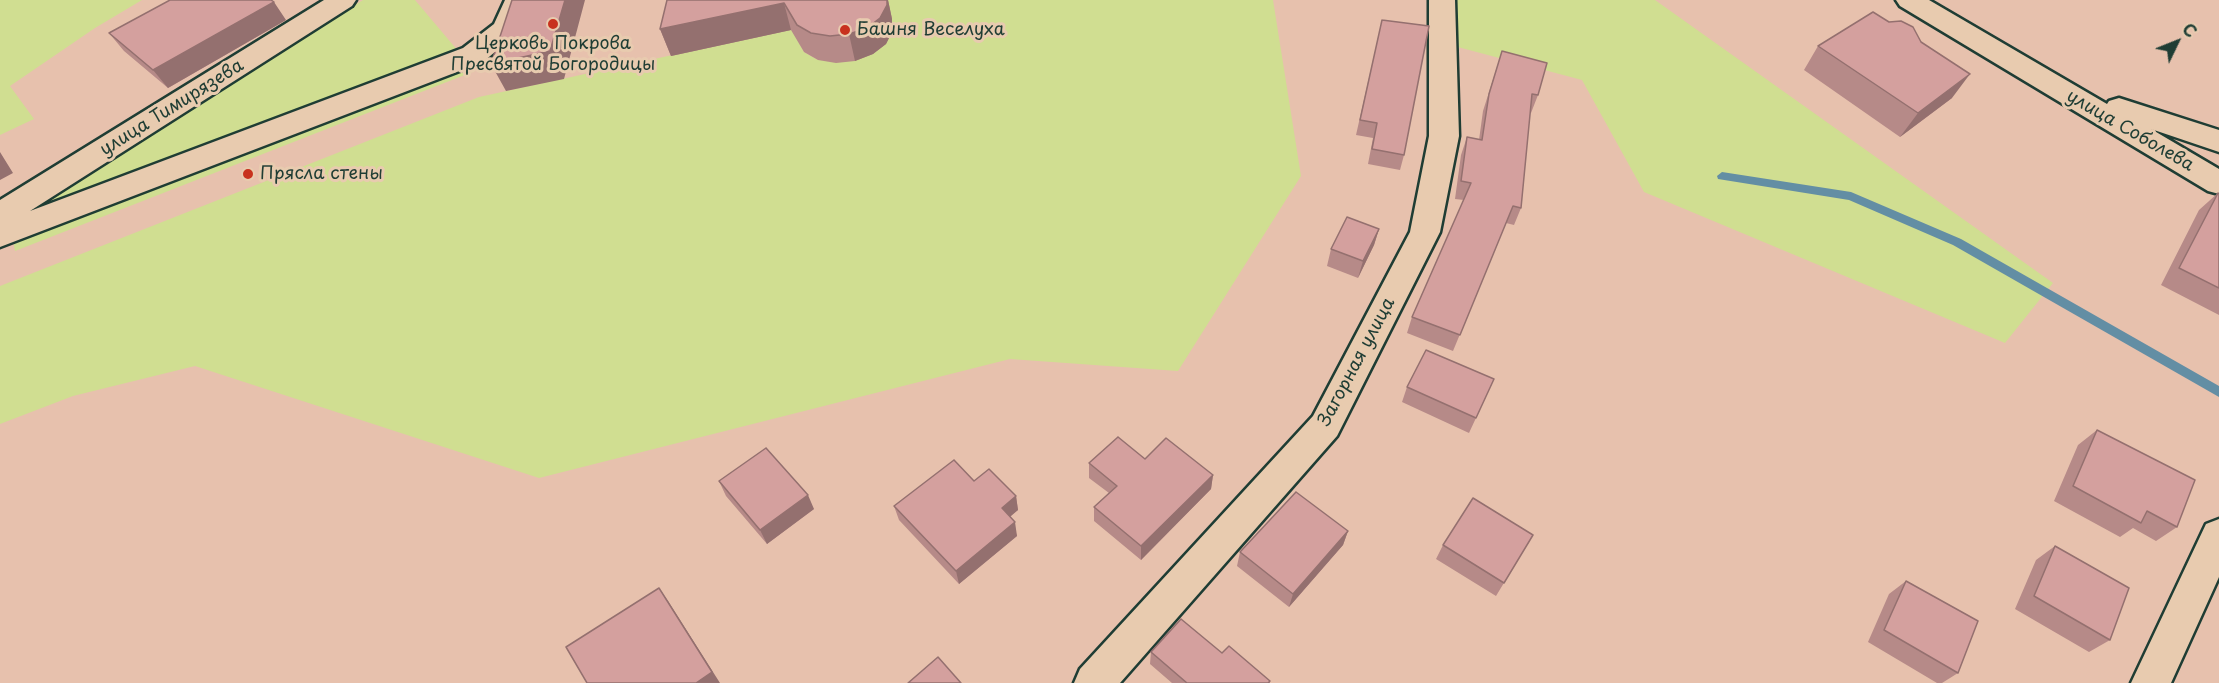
<!DOCTYPE html>
<html>
<head>
<meta charset="utf-8">
<style>
	body { margin:0 }
	#map { position:relative; width:2219px; height:683px; overflow:hidden; background:#e7c1ad; font-family:"Playpen Sans",sans-serif }
	canvas { display:block }
	.north { position:absolute; left:2147px; top:12px; width:60px; height:60px; -webkit-text-stroke:4px #e8cbaf; paint-order:stroke; rotate:47deg; font-size:16px; font-weight:700; line-height:24px; text-align:center; color:#1f3d34 }
	.north::after { content:''; display:block; margin:auto; width:21px; height:27px; background:#1f3d34; clip-path:polygon(50% 0,100% 100%,50% 72%,0 100%) }
</style>
</head>
<body>
<div id="map">
<canvas width="2219" height="683"></canvas>
<div class="north">С</div>
</div>
<script>
const ctx = document.querySelector('canvas').getContext('2d');
ctx.lineJoin = 'round';
function fillPath(path, color) {
  ctx.fillStyle = color;
  ctx.fill(path, 'evenodd');
}
function toPath(rows) {
  const path = new Path2D();
  for (const r of rows) {
    path.moveTo(r[0], r[1]);
    for (let i = 2; i < r.length; i += 2) path.lineTo(r[i], r[i + 1]);
  }
  return path;
}
function trace(path, color, width, dash) {
  ctx.strokeStyle = color;
  ctx.lineWidth = width;
  ctx.lineCap = dash ? 'butt' : 'round';
  ctx.setLineDash(dash || []);
  ctx.stroke(path);
}
function label(font, color, halo, rows, align = 'center') {
  ctx.font = font + ' "Playpen Sans",sans-serif';
  ctx.lineWidth = 6;
  ctx.setLineDash([]);
  ctx.textBaseline = 'middle';
  ctx.strokeStyle = halo;
  ctx.fillStyle = color;
  for (const [text, x, y, turn = 0] of rows) {
    ctx.save();
    ctx.translate(x, y);
    ctx.rotate((+turn || 0) * Math.PI / 180);
    ctx.textAlign = isNaN(turn) ? turn : align;
    if (halo) ctx.strokeText(text, 0, 0);
    ctx.fillText(text, 0, 0);
    ctx.restore();
  }
}
fillPath(toPath([
	[0,0,142,0,95,28,10,86,34,119,0,135],
	[363,0,415,0,475,71,15,251,9,220],
	[861,0,1273,0,1301,176,1178,371,1010,359,539,478,195,366,73,396,0,424,0,286,479,97,797,28,798,41,804,52,818,60],
	[1445,0,1655,0,2053,283,2005,343,1644,192,1582,80,1454,46]
]), '#d0de91');
fillPath(toPath([
	[1722,172,1851,192,1961,239,2219,386,2219,397,1953,245,1849,200,1718,179,1717,176,1722,172]
]), '#638ea4');
const minor = toPath([
	[324,0,356,0,352,6,30,211,463,48,494,24,505,0,531,0,515,35,483,62,0,247,0,200,324,0],
	[1429,0,1455,0,1459,136,1440,232,1337,436,1120,683,1074,683,1080,669,1313,416,1410,232,1429,136,1429,0],
	[2219,519,2219,577,2171,683,2131,683,2206,524,2219,519]
]);
const major = toPath([
	[1896,0,1929,0,2107,104,2109,101,2119,98,2219,130,2219,152,2151,129,2219,169,2219,194,2208,191,1900,6,1896,0]
]);
trace(minor, '#1f3d34', 5);
trace(major, '#1f3d34', 5);
fillPath(minor, '#e8cbaf');
fillPath(major, '#e8cbaf');
fillPath(toPath([
	[667,0,888,0,892,19,892,32,886,44,873,54,855,61,836,63,818,60,804,52,791,30,671,56,660,29],
	[286,20,168,88,124,51,109,33],
	[1382,20,1404,155,1400,170,1368,164,1373,138,1356,135],
	[1921,42,1952,98,1900,137,1804,70,1818,46],
	[1502,51,1538,95,1531,113,1530,113,1521,208,1514,225,1506,223,1453,351,1407,333,1412,317,1464,200,1455,199,1461,155,1467,137,1479,140,1483,111],
	[2218,193,2219,194,2219,315,2161,285,2199,210],
	[1379,229,1374,245,1358,278,1327,266,1331,249],
	[1494,379,1469,433,1402,402,1407,387],
	[2097,430,2177,527,2156,541,2133,528,2120,537,2054,501,2078,445],
	[1145,459,1213,475,1211,489,1141,560,1094,521,1094,507,1109,493,1089,478,1089,463],
	[719,481,814,509,767,544,726,496],
	[974,481,1016,496,1018,510,1010,516,1017,536,959,584,899,520,894,506],
	[1348,531,1343,545,1289,607,1237,566,1240,552],
	[1533,535,1496,596,1436,559,1443,545],
	[2055,546,2110,640,2089,652,2015,609,2036,560],
	[1906,581,1958,673,1942,683,1937,683,1868,642,1889,594],
	[1151,652,1222,653,1270,681,1270,683,1172,683,1150,664]
]), '#b68a88');
fillPath(toPath([
	[565,0,585,0,564,79,506,91,491,64],
	[887,0,888,0,892,19,892,32,886,44,873,54,855,61,849,34],
	[274,2,286,20,168,88,153,70],
	[784,3,791,30,671,56,660,29],
	[1970,74,1952,98,1900,137,1918,113],
	[0,152,13,173,0,180],
	[1379,229,1374,245,1358,278,1363,261],
	[1213,475,1211,489,1141,560,1141,546],
	[808,495,814,509,767,544,760,530],
	[1016,496,1018,510,1004,522,1002,508],
	[1015,522,1017,536,959,584,956,571],
	[1348,531,1343,545,1289,607,1293,594],
	[659,588,668,601,720,683,696,683]
]), '#94706f');
const building = toPath([
	[170,0,271,0,274,2,153,70,109,33,170,0],
	[512,0,565,0,550,51,491,64,512,0],
	[667,0,887,0,887,5,880,18,867,28,849,34,830,36,811,33,797,25,784,3,660,29,667,0],
	[1873,12,1889,22,1901,21,1913,27,1921,42,1970,74,1918,113,1818,46,1873,12],
	[1382,20,1429,26,1404,155,1372,149,1377,123,1360,120,1382,20],
	[1502,51,1547,63,1538,95,1532,94,1521,208,1513,206,1460,335,1412,317,1471,183,1461,181,1467,137,1482,140,1489,94,1502,51],
	[2218,193,2219,194,2219,288,2179,268,2218,193],
	[1347,217,1379,229,1363,261,1331,249,1347,217],
	[1426,350,1494,379,1476,418,1407,387,1426,350],
	[2097,430,2195,480,2177,527,2147,511,2141,523,2073,486,2097,430],
	[1118,437,1145,459,1166,438,1213,475,1141,546,1094,507,1117,486,1089,463,1118,437],
	[766,448,808,495,760,530,719,481,766,448],
	[954,460,974,481,989,469,1016,496,1002,508,1015,522,956,571,894,506,954,460],
	[1296,492,1348,531,1293,594,1240,552,1296,492],
	[1473,498,1533,535,1504,583,1443,545,1473,498],
	[2055,546,2129,588,2110,640,2034,596,2055,546],
	[1906,581,1978,621,1958,673,1884,630,1906,581],
	[659,588,712,672,696,683,587,683,566,647,659,588],
	[1181,619,1222,653,1229,646,1270,681,1268,683,1187,683,1151,652,1181,619],
	[938,657,961,683,908,683,938,657]
]);
fillPath(building, '#d4a09e');
trace(building, '#94706f', 1.5);
for (const [x, y, r, color] of [
	[553,24,6,"#c8321e"],
	[845,30,6,"#c8321e"],
	[248,174,6,"#c8321e"]
]) {
  const dot = new Path2D();
  dot.arc(x, y, r, 0, 2 * Math.PI);
  ctx.fillStyle = color;
  ctx.fill(dot);
  trace(dot, '#e8cbaf', 2);
}
label('18px', '#1f3d34', '#e8cbaf', [
	["Башня Веселуха",857,30],
	["Церковь Покрова",553,44,"center"],
	["Пресвятой Богородицы",553,65,"center"],
	["Прясла стены",260,174]
], 'left');
label('18px', '#1f3d34', '#e8cbaf', [
	["улица Тимирязева",172,108,-32],
	["улица Соболева",2130,131,30],
	["Загорная улица",1357,362,-62]
]);
</script>
</body>
</html>
